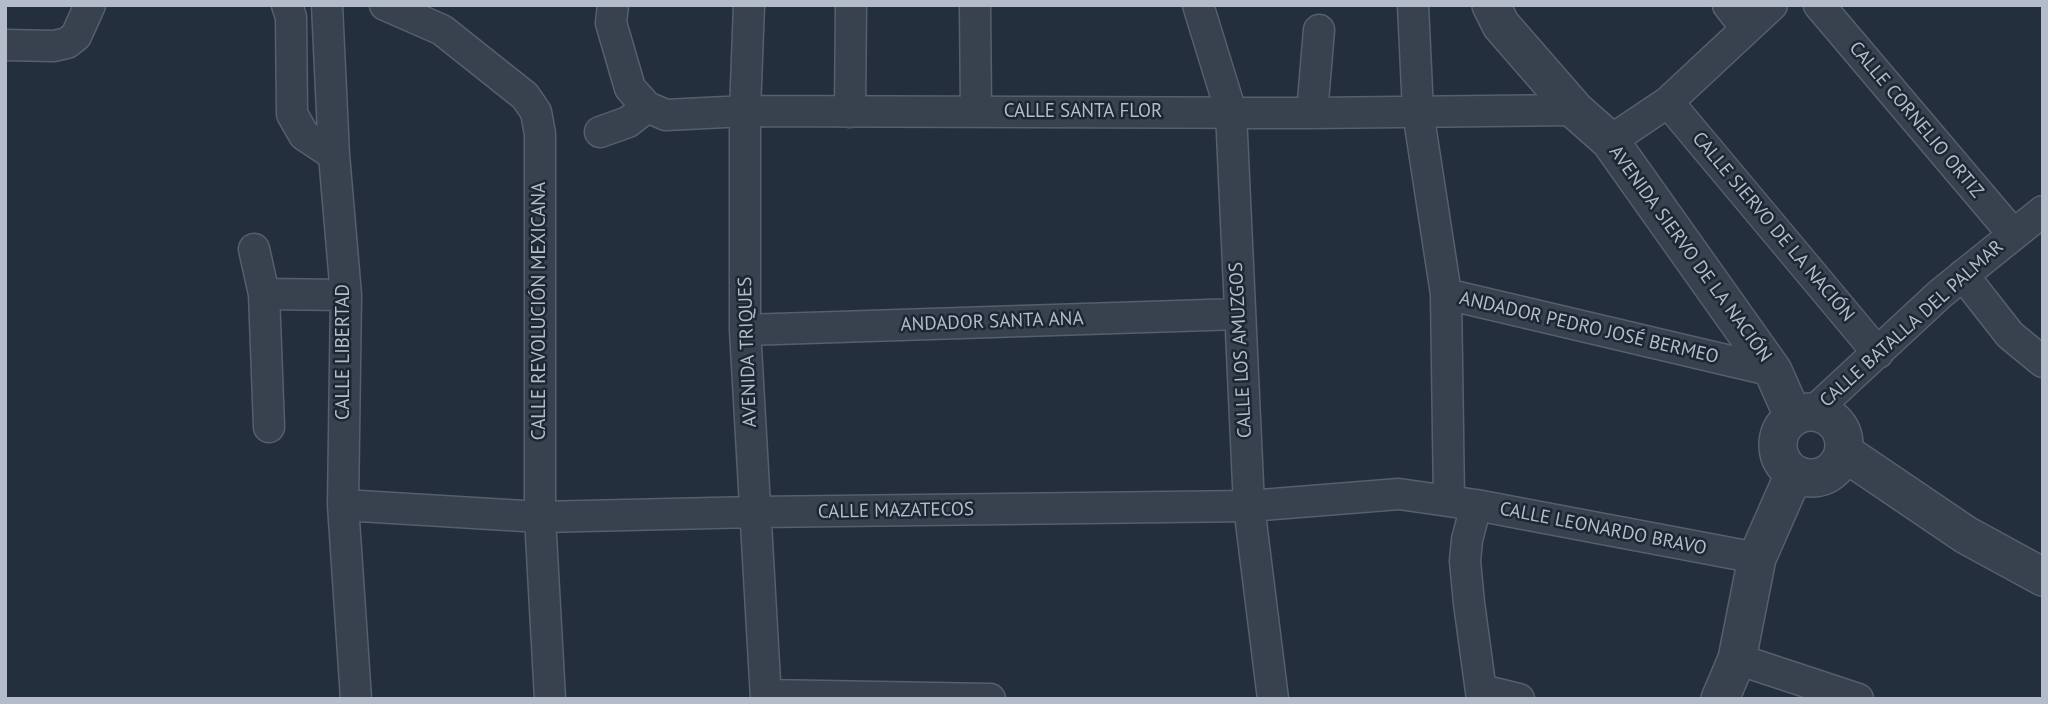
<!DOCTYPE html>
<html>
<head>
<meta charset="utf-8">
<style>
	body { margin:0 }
	#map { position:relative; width:2048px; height:704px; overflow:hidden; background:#242f3e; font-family:"PT Sans",sans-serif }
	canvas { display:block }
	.frame { position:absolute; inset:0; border:7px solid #b4bcc9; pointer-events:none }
</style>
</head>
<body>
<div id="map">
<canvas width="2048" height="704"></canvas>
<div class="frame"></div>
</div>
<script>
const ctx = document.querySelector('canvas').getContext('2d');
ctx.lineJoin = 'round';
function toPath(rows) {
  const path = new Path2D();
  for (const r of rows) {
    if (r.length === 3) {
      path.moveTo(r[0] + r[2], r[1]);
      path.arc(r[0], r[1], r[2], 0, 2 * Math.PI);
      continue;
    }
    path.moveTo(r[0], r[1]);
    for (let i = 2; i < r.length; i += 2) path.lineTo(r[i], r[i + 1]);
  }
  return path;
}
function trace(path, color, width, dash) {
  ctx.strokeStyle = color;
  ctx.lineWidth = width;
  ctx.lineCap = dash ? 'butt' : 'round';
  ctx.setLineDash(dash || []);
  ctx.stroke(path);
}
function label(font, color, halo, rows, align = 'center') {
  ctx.font = font + ' "PT Sans",sans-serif';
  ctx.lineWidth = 5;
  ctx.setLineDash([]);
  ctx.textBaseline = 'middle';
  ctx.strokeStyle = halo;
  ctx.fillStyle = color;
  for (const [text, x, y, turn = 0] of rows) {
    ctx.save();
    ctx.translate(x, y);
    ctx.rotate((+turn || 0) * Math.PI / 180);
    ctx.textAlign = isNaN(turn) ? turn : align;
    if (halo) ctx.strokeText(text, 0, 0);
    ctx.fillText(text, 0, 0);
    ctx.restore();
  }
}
const minor = toPath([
	[287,5,291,17,292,114,304,135,334,155],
	[327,5,334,155,346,295,343,505,356,699],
	[385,5,442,30,525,96,536,112,540,134,540,517,550,699],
	[613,5,611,23,630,88,647,107,666,115,745,111,1312,113,1575,110],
	[749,5,745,111,745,330,766,699],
	[975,5,976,112],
	[1198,5,1231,112,1249,506,1273,699],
	[1413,5,1418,112,1446,294,1449,501],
	[1728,5,1746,28],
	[1819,5,2013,234],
	[5,45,54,46,67,43,76,36,90,5],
	[1668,102,1878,353],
	[850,112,851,5],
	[1312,113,1319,30],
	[600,132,628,122,647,107],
	[1610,141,1668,102,1772,5],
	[254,249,264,294,269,427],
	[1963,275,2010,335,2043,362],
	[264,294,346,295],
	[1446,294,1773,371],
	[745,330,1239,314],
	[1814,411,1940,294,2043,211],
	[343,505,540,517,756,512,1249,506,1399,494,1476,505,1757,558],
	[1476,505,1467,540,1465,561,1469,603,1482,699],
	[1737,659,1858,699],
	[1482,690,1519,699],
	[766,695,990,699]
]);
const tertiary = toPath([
	[1491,5,1501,25,1575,110,1610,141,1773,371,1793,416],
	[1811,445,33],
	[1845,453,1966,535,2043,577],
	[1720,699,1737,659,1757,558,1794,474]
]);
trace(minor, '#565f6c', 33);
trace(tertiary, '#565f6c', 40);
trace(minor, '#38414e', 30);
trace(tertiary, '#38414e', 37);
label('19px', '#b4bcc9', '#1d2633', [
	["CALLE SANTA FLOR",1083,112],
	["CALLE CORNELIO ORTIZ",1916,120,50],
	["CALLE SIERVO DE LA NACIÓN",1773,227,50],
	["AVENIDA SIERVO DE LA NACIÓN",1690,254,54],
	["CALLE REVOLUCIÓN MEXICANA",540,311,-90],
	["ANDADOR SANTA ANA",992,322,-2],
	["CALLE BATALLA DEL PALMAR",1912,324,-42],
	["ANDADOR PEDRO JOSÉ BERMEO",1589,328,13],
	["CALLE LOS AMUZGOS",1241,350,-93],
	["CALLE LIBERTAD",344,352,-90],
	["AVENIDA TRIQUES",748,352,-92],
	["CALLE MAZATECOS",896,511,-1],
	["CALLE LEONARDO BRAVO",1603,529,11]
]);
</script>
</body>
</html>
